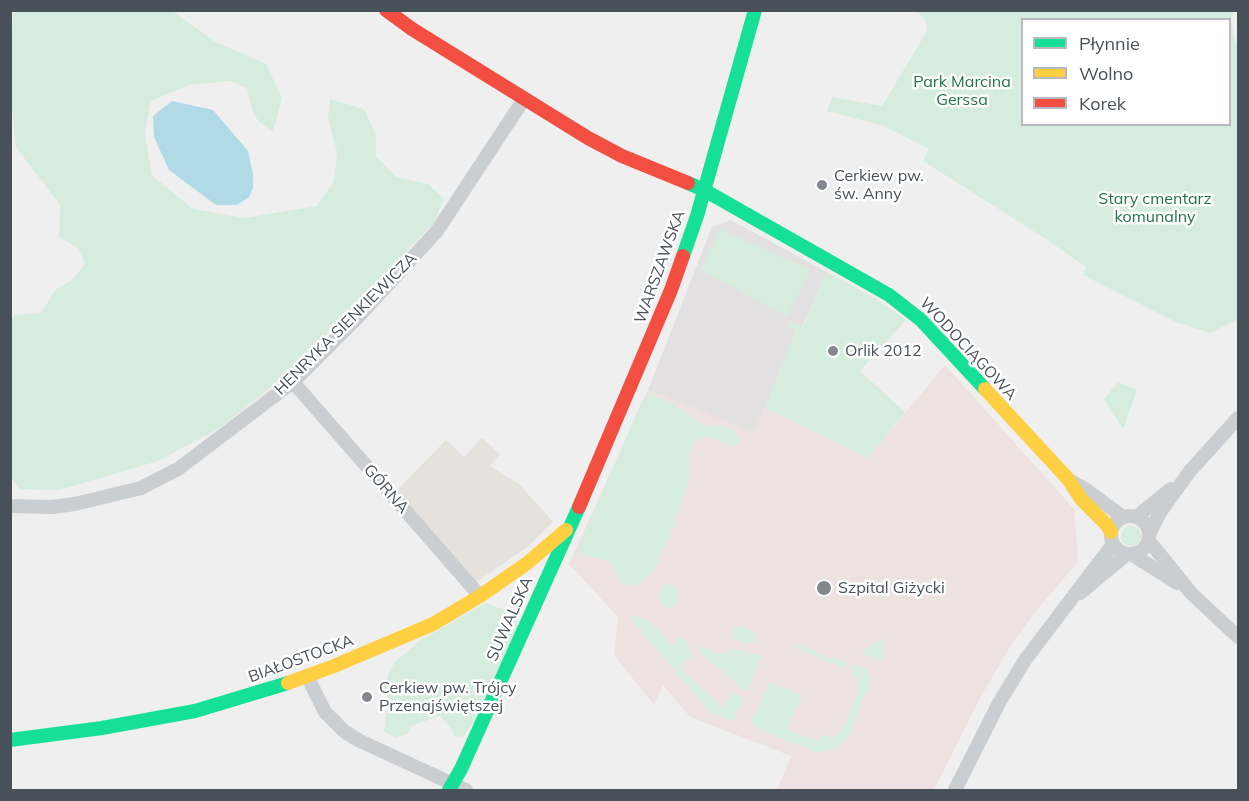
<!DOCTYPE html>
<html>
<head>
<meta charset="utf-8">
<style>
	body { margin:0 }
	#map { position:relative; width:1249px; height:801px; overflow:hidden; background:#f0efef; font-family:Mulish,sans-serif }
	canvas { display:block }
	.frame { position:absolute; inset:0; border:12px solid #485159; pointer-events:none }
	.legend { position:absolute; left:1021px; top:18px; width:210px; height:108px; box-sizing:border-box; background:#fff; border:2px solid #b6b9bd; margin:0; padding:8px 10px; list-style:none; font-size:18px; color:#485159 }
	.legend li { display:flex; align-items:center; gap:12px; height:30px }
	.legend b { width:30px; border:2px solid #b6b9bd }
</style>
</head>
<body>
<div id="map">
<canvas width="1249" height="801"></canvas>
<div class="frame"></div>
<ul class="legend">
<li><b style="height:8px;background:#16e098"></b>Płynnie</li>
<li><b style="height:8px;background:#ffcf43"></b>Wolno</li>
<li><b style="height:8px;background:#f24e42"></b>Korek</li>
</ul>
</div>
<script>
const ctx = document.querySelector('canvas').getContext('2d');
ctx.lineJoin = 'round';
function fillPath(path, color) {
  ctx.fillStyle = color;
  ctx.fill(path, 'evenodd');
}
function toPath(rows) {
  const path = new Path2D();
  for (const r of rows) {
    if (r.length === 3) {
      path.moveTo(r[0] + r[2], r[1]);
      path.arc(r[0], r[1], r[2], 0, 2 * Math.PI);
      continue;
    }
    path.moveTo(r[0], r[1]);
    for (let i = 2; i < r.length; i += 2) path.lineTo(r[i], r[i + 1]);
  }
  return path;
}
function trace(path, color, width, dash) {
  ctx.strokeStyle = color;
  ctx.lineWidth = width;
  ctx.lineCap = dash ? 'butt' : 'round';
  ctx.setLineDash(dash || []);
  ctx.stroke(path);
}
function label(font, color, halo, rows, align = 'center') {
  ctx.font = font + ' Mulish,sans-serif';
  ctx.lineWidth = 5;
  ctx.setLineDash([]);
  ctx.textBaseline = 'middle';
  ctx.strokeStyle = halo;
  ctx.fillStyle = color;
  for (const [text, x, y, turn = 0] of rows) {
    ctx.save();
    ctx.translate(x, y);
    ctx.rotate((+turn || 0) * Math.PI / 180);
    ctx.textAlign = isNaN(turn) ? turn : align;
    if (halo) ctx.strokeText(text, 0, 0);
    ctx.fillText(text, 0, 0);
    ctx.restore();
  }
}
fillPath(toPath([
	[482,438,500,454,490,466,519,484,553,522,530,545,475,583,399,496,398,489,446,440,464,457]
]), '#e5e2dd');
fillPath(toPath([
	[731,220,827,272,802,327,790,321,787,327,796,331,755,433,648,390,712,227]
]), '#e2e0e0');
fillPath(toPath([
	[945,365,1074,509,1078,562,1035,612,1010,647,980,698,934,790,777,790,791,756,690,717,663,685,654,705,614,655,618,617,569,564,648,390,754,432,765,408,868,458]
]), '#ede2e1');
fillPath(toPath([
	[13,11,172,11,216,42,266,64,282,98,273,132,259,122,253,113,247,88,230,81,189,85,151,101,145,134,152,175,193,209,244,218,317,206,334,181,337,152,328,118,330,99,364,109,376,135,376,156,396,177,428,184,444,199,434,223,290,372,218,429,158,461,59,490,20,489,11,477,11,321,14,315,41,313,56,289,72,280,85,264,79,249,59,237,60,205,16,147,10,88],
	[917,11,1234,11,1230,20,1236,43,1238,47,1238,319,1210,333,1176,322,1083,275,1086,267,1046,239,923,161,929,149,884,126,827,111,832,97,882,106,927,31,926,21],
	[1022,20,1230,20,1230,124,1022,124],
	[720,229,811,270,787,316,700,270],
	[827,272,873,297,906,320,860,371,905,412,868,458,765,408,796,331,787,327,790,321,803,327],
	[1118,382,1137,390,1123,429,1104,399],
	[649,394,670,402,686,414,708,427,723,425,734,431,740,441,732,446,709,437,696,440,689,453,689,480,669,537,654,570,639,585,621,584,615,569,607,561,579,554,582,539,642,401],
	[1131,536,10],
	[668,583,676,587,679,600,675,607,667,609,662,605,659,594,662,586],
	[486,603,509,612,517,618,517,632,477,717,464,736,455,737,450,727,440,716,413,725,408,733,395,738,384,731,388,702,384,684,394,663,419,641],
	[632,615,649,621,672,645,680,637,687,642,692,655,680,668,722,707,734,693,744,698,733,721,710,712,632,621],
	[735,627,744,627,752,631,756,636,755,641,746,644,735,640,731,637],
	[882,638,885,649,882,663,862,654,865,649],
	[798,645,831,659,833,657,847,663,844,669,796,648],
	[699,646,720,654,723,654,731,648,762,656,747,691,738,687,739,685,700,653],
	[854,665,866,669,871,678,870,682,846,741,834,750,816,752,760,730,753,724,752,721,769,682,802,695,787,729,818,742,822,735,832,737,837,734,842,729,857,695,858,684,855,677,851,674]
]), '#d6ecde');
fillPath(toPath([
	[172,101,213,110,248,151,253,175,253,188,249,197,237,205,216,205,169,170,154,137,153,116]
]), '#afdae6');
trace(toPath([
	[293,382,480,596],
	[1071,481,1088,491,1123,517],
	[10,506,52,507,75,504,141,488,178,469,293,382,359,316,437,231,524,99],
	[1130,535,19],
	[1136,517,1171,489],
	[1149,534,1161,511,1190,471,1238,418],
	[1149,541,1191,593,1238,637],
	[1133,555,1177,583],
	[1080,593,1127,554],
	[307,676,325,712,344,731,358,740,466,790],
	[955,790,999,703,1025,660,1113,544]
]), '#cbced0', 14);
trace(toPath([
	[688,183,704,190,889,295,921,320,985,389],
	[683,256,697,216,755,10],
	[10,740,102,728,195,711,288,683],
	[449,790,461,769,579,507]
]), '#16e098', 14);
trace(toPath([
	[985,389,1068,479,1081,499,1107,525,1111,532],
	[288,683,334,666,433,624,480,596,526,564,566,530]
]), '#ffcf43', 14);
trace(toPath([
	[386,10,412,29,588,138,622,156,688,183],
	[579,507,671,290,683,256]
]), '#f24e42', 14);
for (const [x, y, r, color] of [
	[822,185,6,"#83888e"],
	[833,351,6,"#83888e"],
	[824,588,8,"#83888e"],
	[367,697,6,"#83888e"]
]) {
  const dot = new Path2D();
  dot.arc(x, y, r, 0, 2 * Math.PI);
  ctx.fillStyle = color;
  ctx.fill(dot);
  trace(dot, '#fff', 2);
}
label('16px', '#21734b', '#fff', [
	["Park Marcina",962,82],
	["Gerssa",962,100],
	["Stary cmentarz",1155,199],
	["komunalny",1155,217]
]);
label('16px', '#485159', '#fff', [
	["Cerkiew pw.",834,176],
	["św. Anny",834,194],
	["Orlik 2012",845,351],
	["Szpital Giżycki",838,588],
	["Cerkiew pw. Trójcy",379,688],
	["Przenajświętszej",379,706]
], 'left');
label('16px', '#485159', '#fff', [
	["WARSZAWSKA",660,267,-70],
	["HENRYKA SIENKIEWICZA",346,324,-45],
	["WODOCIĄGOWA",968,349,47],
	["GÓRNA",386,489,49],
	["SUWALSKA",510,619,-66],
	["BIAŁOSTOCKA",301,659,-20]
]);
</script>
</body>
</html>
